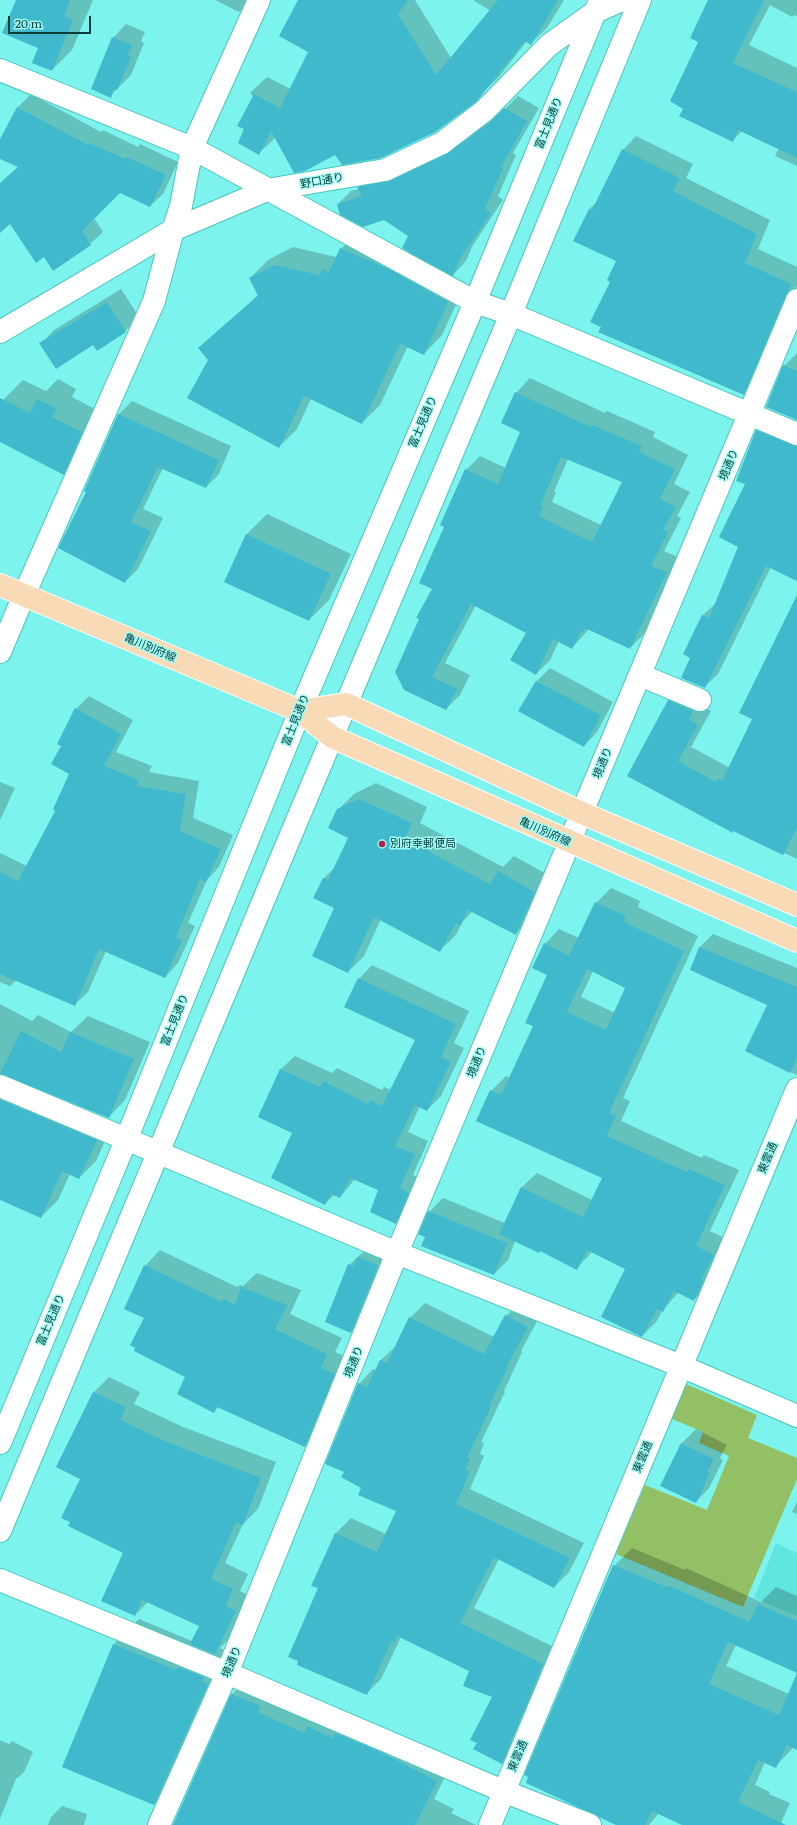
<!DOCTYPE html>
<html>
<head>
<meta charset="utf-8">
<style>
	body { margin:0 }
	#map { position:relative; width:797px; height:1825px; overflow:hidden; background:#7cf3ec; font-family:Literata,serif }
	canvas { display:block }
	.scale { position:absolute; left:8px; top:16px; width:83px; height:18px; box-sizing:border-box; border:2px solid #063e3c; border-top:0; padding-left:5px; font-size:12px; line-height:14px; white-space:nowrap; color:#063e3c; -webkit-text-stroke:3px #a2fcf6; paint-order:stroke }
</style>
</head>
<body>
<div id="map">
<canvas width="797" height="1825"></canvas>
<div class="scale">20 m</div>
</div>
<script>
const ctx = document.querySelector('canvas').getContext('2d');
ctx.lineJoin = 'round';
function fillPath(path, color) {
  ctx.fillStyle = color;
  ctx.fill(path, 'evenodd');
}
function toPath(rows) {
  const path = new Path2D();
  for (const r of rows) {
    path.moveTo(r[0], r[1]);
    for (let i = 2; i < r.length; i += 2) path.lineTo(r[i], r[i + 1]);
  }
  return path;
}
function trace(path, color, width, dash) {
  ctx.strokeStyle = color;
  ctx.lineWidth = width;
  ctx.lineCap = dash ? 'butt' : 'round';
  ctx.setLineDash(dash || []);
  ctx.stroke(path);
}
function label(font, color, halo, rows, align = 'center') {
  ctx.font = font + ' Literata,"Noto Sans JP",serif';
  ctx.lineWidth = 3;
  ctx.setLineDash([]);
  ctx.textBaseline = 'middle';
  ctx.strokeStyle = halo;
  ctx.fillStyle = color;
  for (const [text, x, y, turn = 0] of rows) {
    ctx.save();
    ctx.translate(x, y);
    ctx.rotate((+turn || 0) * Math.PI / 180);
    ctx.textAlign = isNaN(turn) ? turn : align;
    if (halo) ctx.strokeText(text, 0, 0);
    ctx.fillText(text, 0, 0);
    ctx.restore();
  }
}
fillPath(toPath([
	[776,1543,797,1553,797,1616,754,1598]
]), '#61e6df');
fillPath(toPath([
	[686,1384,757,1415,748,1438,797,1458,797,1479,743,1607,616,1554,645,1485,707,1510,729,1456,699,1443,703,1432,672,1419]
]), '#93c064');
fillPath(toPath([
	[17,0,93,0,72,50,52,70],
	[215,0,251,0,239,12],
	[299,0,415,0,451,58,491,11,473,0,564,0,547,28,531,43,527,41,498,78,481,94,336,153,276,137,259,153,246,129,254,96,251,92,267,77,291,89,310,52],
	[710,0,797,0,797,16,794,15,792,17,770,5,749,45,797,68,797,166,775,156,779,148,742,131,732,141,684,108],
	[126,24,145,32,141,41,144,43,131,75,110,96,113,38],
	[31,94,101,132,103,130,138,147,140,144,178,162,163,194,150,206,120,192,94,218,103,232,90,244,44,255,10,222,0,223,0,184,19,166,0,158,0,142,18,107],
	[518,96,539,108,513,153,516,155,498,196,503,200,473,245,466,261,452,276,466,283,442,335,424,354,408,346,380,405,362,423,311,399,297,429,279,447,199,348,258,295,250,278,268,260,293,247,336,257,341,249,359,231,409,252,409,236,384,219,338,204,351,191,359,189,371,175,462,141,506,108],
	[636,136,693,164,686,178,770,220,758,249,797,267,797,286,757,380,743,394,602,326,617,261,589,209,597,202,623,150],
	[121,289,139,317,125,331,41,344,54,330],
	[797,353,797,419,784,366],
	[530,378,605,413,607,411,655,432,653,437,688,455,674,484,690,492,677,516,681,518,664,551,680,558,644,634,630,648,589,629,572,648,559,641,550,660,536,674,527,633,476,605,445,663,470,675,460,695,446,709,404,689,433,588,445,527,466,470,480,456,506,468,521,431,516,393],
	[568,459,623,481,601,525,552,502,556,492,554,492],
	[58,379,76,389,72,397,101,412,83,453,63,473,0,441,0,405,3,400,23,380,46,391],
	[132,401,231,446,219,474,206,487,163,468,143,509,163,518,138,569,125,582,87,492,85,491,119,414],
	[770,417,797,428,797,580,771,567,718,674,704,687,691,657,684,653,703,615,717,602,739,547,746,484,757,431],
	[267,514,351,554,329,600,309,620,225,581,247,534],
	[797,597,797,859,734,830,732,832,629,775,669,701,683,687,702,706,711,711,691,747,730,768,754,719],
	[550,668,613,702,597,732,584,746,519,711,537,681],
	[89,696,133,720,116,752,152,766,149,772,199,781,193,818,233,835,219,867,207,880,188,923,195,926,178,963,165,977,106,951,88,992,74,1005,16,980,10,986,0,982,0,853,27,866,57,810,70,774,63,745,76,709],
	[0,782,15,788,0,820],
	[376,783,427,807,420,823,503,867,514,856,550,876,531,918,515,934,473,911,463,921,456,935,440,950,381,919,364,956,348,972,335,908,315,898,324,878,336,866,350,837,338,810,354,794],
	[611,888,640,901,638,907,698,936,623,1098,630,1101,621,1121,702,1158,704,1155,739,1170,710,1231,728,1240,709,1285,694,1300,679,1292,662,1311,657,1321,642,1336,626,1269,592,1252,576,1269,541,1250,515,1241,508,1260,494,1274,426,1237,429,1212,443,1198,505,1223,522,1187,537,1173,592,1200,603,1178,491,1091,506,1076,510,1078,534,1026,548,975,545,944,559,929,579,938,596,903],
	[593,971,627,987,615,1013,581,997],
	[713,934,797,968,797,1075,746,1051,768,1004,691,969,700,947],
	[372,965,469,1011,454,1043,464,1048,441,1096,427,1110,420,1106,408,1132,428,1141,413,1175,422,1179,409,1209,395,1223,380,1190,355,1179,340,1197,335,1194,325,1204,294,1132,259,1117,281,1069,295,1056,332,1073,337,1068,382,1090,384,1087,391,1090,416,1040,359,979],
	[0,1004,32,1021,38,1015,71,1032,88,1016,150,1042,125,1100,109,1117,5,1074,7,1077,113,1123,96,1161,79,1178,70,1174,58,1200,41,1217,0,1199],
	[372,1244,391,1251,364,1318,351,1332,349,1265],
	[160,1250,237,1287,240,1285,243,1286,257,1273,301,1290,290,1314,342,1338,335,1352,349,1358,320,1431,305,1446,218,1407,214,1412,187,1376,145,1317,145,1266],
	[521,1301,542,1312,521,1351,522,1352,504,1391,505,1392,481,1442,484,1443,480,1454,484,1456,470,1489,584,1543,569,1572,554,1587,499,1559,474,1608,558,1649,517,1748,502,1763,478,1743,493,1697,470,1671,401,1637,381,1679,366,1694,319,1588,336,1533,351,1518,386,1534,397,1510,363,1487,345,1471,359,1384,373,1369,376,1370,381,1360,397,1345,410,1318,425,1303,494,1337,506,1316],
	[109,1377,140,1392,134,1404,183,1427,276,1462,258,1509,243,1524,225,1563,248,1574,240,1591,250,1596,230,1638,220,1648,228,1652,179,1778,154,1804,113,1645,139,1619,192,1641,200,1625,148,1602,135,1615,124,1552,81,1479,57,1467,94,1392],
	[696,1429,727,1445,720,1458,723,1460,709,1488,696,1502,662,1485,682,1443],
	[797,1502,797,1514,792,1512],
	[632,1548,685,1570,686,1568,761,1602,776,1587,797,1596,797,1672,736,1645,726,1666,789,1694,797,1674,797,1749,794,1747,776,1766,765,1762,755,1785,770,1792,769,1794,790,1803,780,1825,685,1825,659,1813,649,1825,620,1825,614,1566],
	[246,1681,450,1767,434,1799,454,1809,451,1813,476,1825,173,1825,232,1694],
	[0,1740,9,1744,12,1741,33,1752,24,1772,16,1779,0,1819],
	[62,1806,87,1814,84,1825,48,1825,51,1817]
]), '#0003');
fillPath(toPath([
	[16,0,70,0,64,16,73,20,52,71,32,63,38,48,2,33],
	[298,0,408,0,398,14,436,75,498,0,558,0,531,45,525,41,476,102,435,132,381,158,342,165,335,155,305,171,294,173,271,131,259,155,238,143,244,129,237,126,253,96,250,92,280,108,308,52,279,36],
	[708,0,764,0,733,63,797,92,797,158,738,130,733,142,679,116,683,109,670,101,698,42,690,38],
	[112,37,132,45,128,55,131,57,117,90,114,89,111,98,91,89],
	[17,107,88,145,89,143,125,159,127,157,166,175,150,207,120,193,82,231,91,245,53,271,44,257,36,263,10,224,0,233,0,183,18,167,0,159,0,139],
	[504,108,527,121,501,167,503,168,485,209,491,213,460,259,453,276,402,248,408,236,384,220,363,227,340,215,337,204,362,196,357,187,390,181,447,154,492,121],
	[622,149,680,178,673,191,757,234,745,263,791,284,744,395,598,332,601,327,590,322,610,282,607,280,616,261,573,241,589,209,592,210],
	[340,248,391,270,448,302,424,355,400,344,362,424,304,396,279,448,187,398,208,360,198,348,258,296,249,278,274,265,320,275,322,269,329,272],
	[107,302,126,332,97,351,93,345,56,369,39,343],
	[783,365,797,371,797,420,766,407],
	[515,392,591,427,592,425,642,446,639,452,675,469,660,499,676,507,663,530,668,532,651,566,667,572,630,649,585,628,583,632,581,631,572,649,553,639,536,675,510,660,526,633,471,604,432,677,457,689,446,710,404,690,395,672,419,619,416,618,432,589,419,583,444,527,440,525,465,469,498,484,520,432,501,423],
	[561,457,622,482,592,542,539,516,543,507,540,506],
	[0,398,30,413,37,399,57,409,52,417,82,432,64,475,0,442],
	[118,414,219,460,206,488,158,467,131,522,151,531,125,583,58,548,86,492,84,491],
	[756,430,797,446,797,581,766,566,705,688,681,678,690,658,683,654,702,615,709,618,738,547,719,537,745,484,736,481],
	[246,534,331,574,309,621,224,582],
	[797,595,797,828,783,855,733,831,733,833,627,776,668,700,693,711,689,719,698,725,678,761,716,782,718,778,722,781,752,719,739,713],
	[536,681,601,715,584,747,518,711],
	[75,708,121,734,104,766,139,780,136,786,186,794,180,831,221,849,206,882,200,879,176,937,182,940,165,978,99,949,75,1006,0,974,0,872,18,881,55,811,53,809,69,774,51,764,61,746,57,744],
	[359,799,412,823,405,839,490,884,498,871,535,892,516,935,468,910,460,926,456,923,440,952,374,917,348,973,312,956,334,908,313,898,323,878,328,880,348,838,328,828,337,809],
	[595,902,626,916,624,922,684,951,609,1113,616,1116,607,1136,687,1172,689,1169,725,1185,696,1246,714,1255,701,1280,703,1281,694,1301,674,1291,663,1312,657,1309,642,1337,601,1317,625,1269,587,1250,577,1270,540,1251,539,1253,499,1234,521,1187,583,1217,602,1178,476,1121,490,1090,501,1095,533,1026,525,1023,547,975,532,968,544,943,569,956],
	[587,969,625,988,606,1030,567,1012],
	[699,947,797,987,797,1058,790,1073,745,1051,767,1005,690,970],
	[358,978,456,1024,441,1057,451,1062,427,1111,415,1105,395,1146,415,1154,400,1188,409,1193,396,1224,370,1212,378,1190,350,1178,340,1198,331,1194,325,1205,271,1178,292,1133,258,1117,280,1069,320,1087,323,1081,368,1104,370,1100,382,1106,415,1040,344,1007],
	[21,1031,61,1052,70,1032,134,1059,109,1118,0,1074],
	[0,1100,97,1140,79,1179,62,1171,41,1218,0,1200],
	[428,1211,507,1243,494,1275,421,1246,425,1237,418,1234],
	[357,1257,378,1265,351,1333,325,1322,348,1264,354,1267],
	[144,1265,222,1302,224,1299,235,1305,241,1287,287,1305,275,1329,327,1354,321,1368,335,1374,305,1447,217,1407,214,1413,177,1394,185,1377,134,1351,135,1348,130,1345,144,1318,124,1309],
	[505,1315,528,1327,507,1366,508,1367,489,1406,491,1407,467,1457,470,1458,465,1470,470,1471,456,1504,570,1558,554,1588,494,1557,460,1623,543,1664,502,1764,473,1749,477,1743,470,1740,492,1697,463,1686,469,1671,397,1636,395,1642,392,1640,367,1695,297,1665,298,1661,288,1657,318,1588,311,1586,335,1533,377,1552,396,1511,358,1495,361,1488,341,1477,344,1472,325,1464,358,1383,367,1387,380,1360,387,1363,409,1317,484,1354],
	[93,1392,126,1407,120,1420,167,1442,261,1478,243,1525,236,1522,211,1579,233,1589,226,1606,236,1611,215,1654,190,1644,199,1626,142,1600,135,1616,101,1601,123,1553,68,1526,70,1522,61,1518,80,1479,56,1467],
	[681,1443,714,1459,707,1472,710,1473,696,1503,660,1486],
	[613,1565,667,1587,668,1585,749,1622,758,1604,797,1621,797,1750,787,1745,776,1768,758,1760,738,1802,786,1825,682,1825,652,1811,645,1825,616,1825,526,1783,528,1777,524,1775],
	[728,1642,797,1673,779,1715,709,1684],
	[113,1644,176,1670,178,1667,204,1677,202,1681,208,1684,154,1805,62,1767],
	[231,1694,261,1706,258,1712,304,1733,307,1726,333,1738,335,1733,380,1752,437,1781,415,1825,173,1825]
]), '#40b9cd');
const minor = toPath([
	[0,70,192,148,475,302,511,314,797,434],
	[0,332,173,230,267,190,385,170,442,143,484,111,549,45,595,12,622,0],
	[0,652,24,595,154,301,173,230,181,206,192,148,259,0],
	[640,675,700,700],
	[0,1086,397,1253,681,1366,797,1416],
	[0,1443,126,1140,300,711,475,302,600,0],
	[0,1531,290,837,511,314,640,0],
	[0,1580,227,1673,503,1791,590,1825],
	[159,1825,227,1673,397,1253,797,300],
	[490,1825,797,1089]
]);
const major = toPath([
	[0,585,300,711,332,737,797,941],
	[300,711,346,704,582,813,797,905]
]);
trace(minor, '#49c4be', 24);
trace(major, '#fff', 24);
trace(minor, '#fff', 22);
trace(major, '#f8dab6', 22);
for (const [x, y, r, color] of [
	[382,844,4,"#b2214c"]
]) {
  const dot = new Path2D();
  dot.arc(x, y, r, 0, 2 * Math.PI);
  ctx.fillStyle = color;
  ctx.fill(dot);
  trace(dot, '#a2fcf6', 1.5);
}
label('11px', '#063e3c', '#a2fcf6', [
	["富士見通り",549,123,-68],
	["野口通り",322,181,-10],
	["富士見通り",423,422,-67],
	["境通り",729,465,-67],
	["亀川別府線",150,648,23],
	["富士見通り",296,720,-68],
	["境通り",603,763,-67],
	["亀川別府線",545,832,24],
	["富士見通り",175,1020,-68],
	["境通り",477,1062,-67],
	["東雲通",768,1158,-67],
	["富士見通り",51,1320,-67],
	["境通り",354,1362,-68],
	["東雲通",643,1457,-67],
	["境通り",232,1662,-67],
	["東雲通",518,1756,-67]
]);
label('11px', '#063e3c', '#a2fcf6', [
	["別府幸郵便局",390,844]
], 'left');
</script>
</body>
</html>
